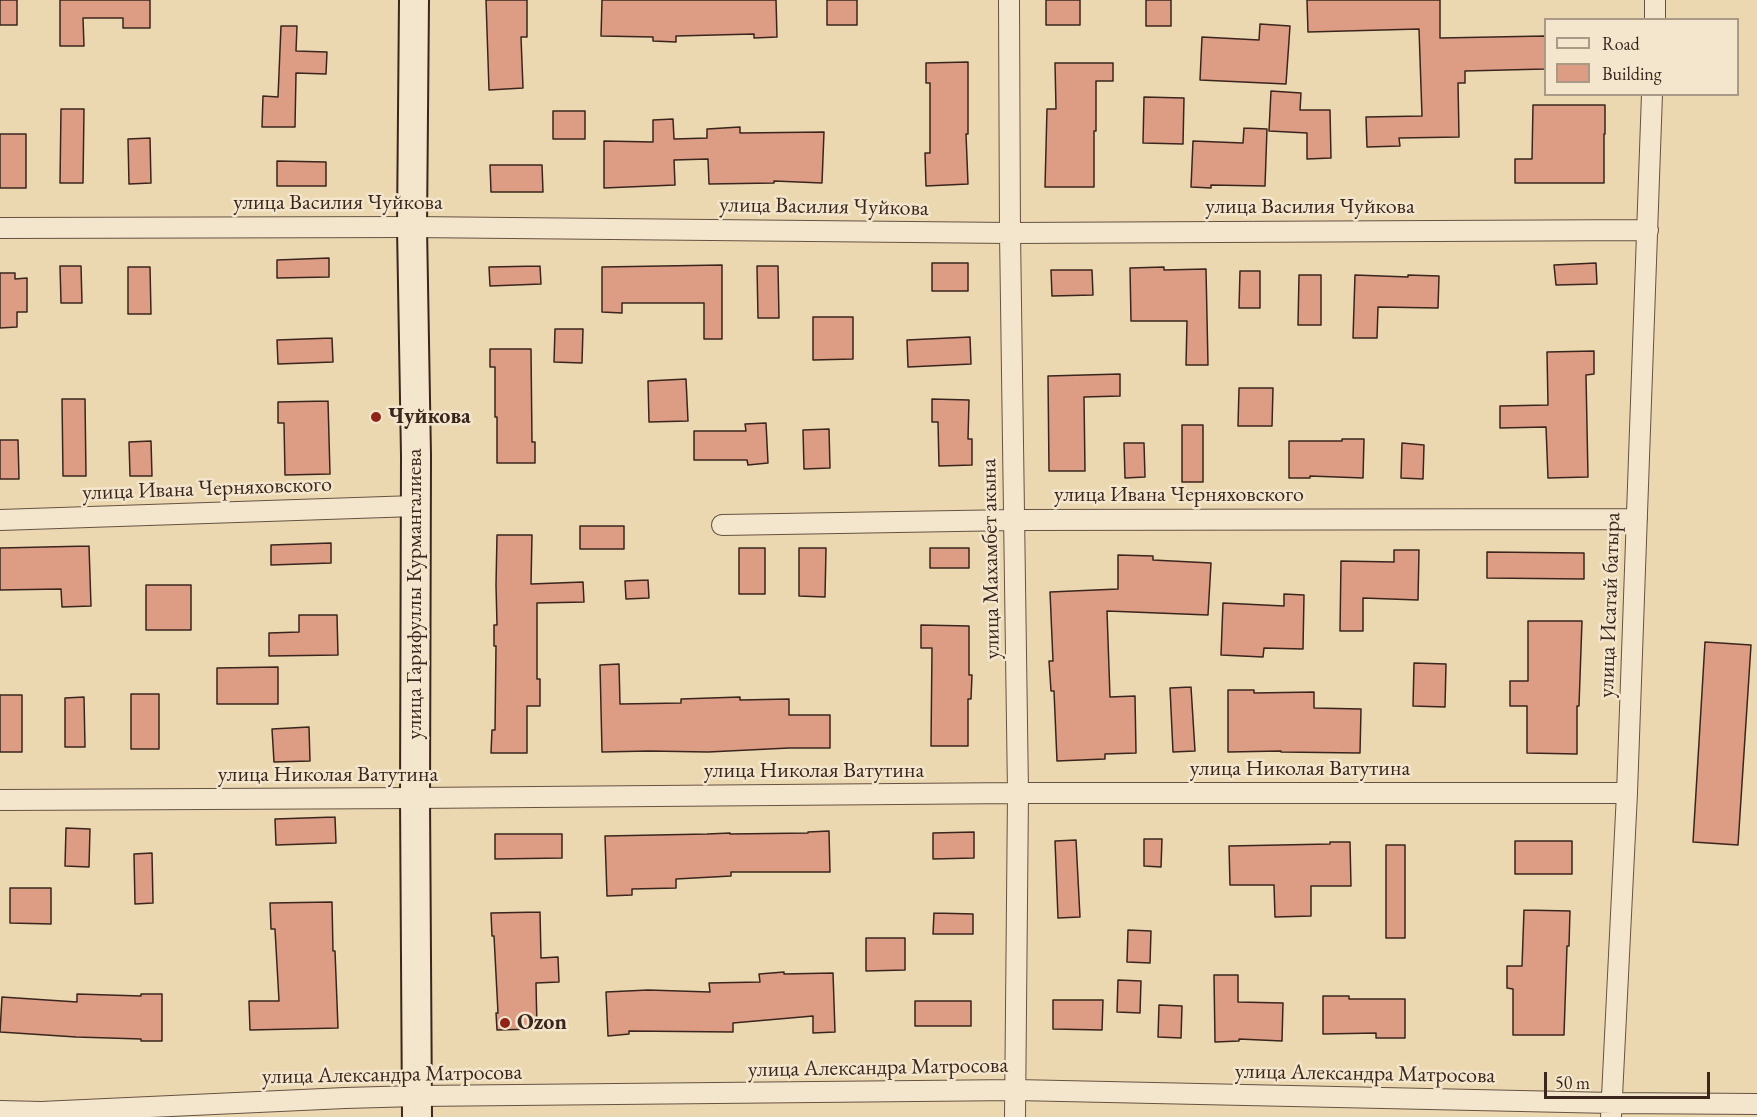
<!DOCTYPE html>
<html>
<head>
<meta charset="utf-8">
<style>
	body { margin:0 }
	#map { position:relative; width:1757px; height:1117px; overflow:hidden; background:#ecd8b0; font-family:"EB Garamond",serif }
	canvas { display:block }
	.legend { position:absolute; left:1544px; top:18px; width:195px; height:78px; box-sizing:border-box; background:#f3e6cc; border:2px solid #a99986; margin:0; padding:8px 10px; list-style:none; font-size:18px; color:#3a261d }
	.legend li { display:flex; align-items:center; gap:12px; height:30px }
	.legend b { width:30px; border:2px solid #a99986 }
	.scale { position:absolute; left:1544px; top:1072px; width:166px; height:27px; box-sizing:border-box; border:3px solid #3a261d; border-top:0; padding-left:8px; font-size:18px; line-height:21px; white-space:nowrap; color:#3a261d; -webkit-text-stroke:4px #f3e6cc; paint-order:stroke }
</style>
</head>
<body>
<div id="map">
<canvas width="1757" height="1117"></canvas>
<ul class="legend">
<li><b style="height:8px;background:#f3e6cc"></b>Road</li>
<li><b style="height:16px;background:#dd9c84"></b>Building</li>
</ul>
<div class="scale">50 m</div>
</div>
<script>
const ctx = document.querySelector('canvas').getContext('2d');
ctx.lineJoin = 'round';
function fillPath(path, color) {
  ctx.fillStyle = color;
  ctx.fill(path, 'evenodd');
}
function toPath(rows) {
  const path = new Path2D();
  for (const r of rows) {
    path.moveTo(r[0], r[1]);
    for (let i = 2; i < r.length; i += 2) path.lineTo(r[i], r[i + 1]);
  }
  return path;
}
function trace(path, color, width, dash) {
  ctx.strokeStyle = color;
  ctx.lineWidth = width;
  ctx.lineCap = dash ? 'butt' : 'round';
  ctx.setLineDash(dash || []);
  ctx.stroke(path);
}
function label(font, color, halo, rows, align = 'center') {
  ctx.font = font + ' "EB Garamond",serif';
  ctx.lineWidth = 5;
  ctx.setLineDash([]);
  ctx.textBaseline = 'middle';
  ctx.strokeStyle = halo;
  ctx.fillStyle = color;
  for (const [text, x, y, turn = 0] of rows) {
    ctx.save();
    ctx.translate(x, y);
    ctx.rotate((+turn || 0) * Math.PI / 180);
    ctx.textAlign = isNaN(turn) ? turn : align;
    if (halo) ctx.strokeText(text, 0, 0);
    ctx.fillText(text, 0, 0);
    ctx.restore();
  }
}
const building = toPath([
	[0,0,17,0,17,25,0,25,0,0],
	[60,0,150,0,150,28,123,28,123,18,83,18,84,46,60,46,60,0],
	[486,0,527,0,527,37,521,37,523,88,489,90,486,0],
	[602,0,776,0,777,37,754,38,754,34,676,36,676,42,653,41,653,37,601,36,602,0],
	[827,0,857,0,857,25,827,25,827,0],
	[1046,0,1080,0,1080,25,1046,25,1046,0],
	[1146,0,1171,0,1171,26,1146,26,1146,0],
	[1307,0,1440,0,1440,38,1545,36,1545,69,1465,71,1465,83,1458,83,1459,137,1399,138,1400,146,1367,147,1366,117,1422,116,1419,29,1308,32,1307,0],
	[1260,24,1290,26,1286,84,1200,80,1202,37,1259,40,1260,24],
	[281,26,297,26,296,51,327,52,326,74,296,73,295,127,262,127,263,96,278,97,281,26],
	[968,62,968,134,966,134,968,184,926,186,925,153,930,153,930,83,926,83,926,63,968,62],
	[1055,63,1113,63,1113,81,1096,81,1096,131,1094,131,1094,187,1045,187,1047,109,1056,109,1055,63],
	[1271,91,1301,93,1300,110,1330,110,1331,158,1307,159,1307,133,1269,131,1271,91],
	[1144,97,1184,98,1183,144,1143,143,1144,97],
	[1533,105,1605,105,1605,134,1604,134,1604,183,1515,183,1515,159,1532,159,1533,105],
	[61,109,84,109,83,183,60,183,61,109],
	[553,111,585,111,585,139,553,139,553,111],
	[673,119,674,139,707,138,707,129,740,127,740,133,824,132,822,183,774,181,774,183,709,184,708,159,674,160,675,185,604,188,604,141,653,142,653,120,673,119],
	[1244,128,1267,129,1265,186,1211,185,1211,188,1191,187,1193,141,1243,143,1244,128],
	[0,134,26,134,26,188,0,188,0,134],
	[150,138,151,183,129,184,128,139,150,138],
	[277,161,326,162,326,186,277,186,277,161],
	[490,165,542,165,543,192,491,192,490,165],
	[329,258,329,277,277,278,277,260,329,258],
	[932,263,968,263,968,291,932,291,932,263],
	[1596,263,1597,284,1556,285,1554,265,1596,263],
	[722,265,722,339,704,339,704,303,622,303,622,313,602,312,602,267,722,265],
	[60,266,81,266,82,303,61,303,60,266],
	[540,266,541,284,490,286,489,267,540,266],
	[757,266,778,266,779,318,758,318,757,266],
	[128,267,150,267,151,314,128,314,128,267],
	[1164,267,1164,270,1206,269,1208,365,1186,365,1187,321,1131,321,1130,268,1164,267],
	[1051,270,1092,270,1093,295,1052,296,1051,270],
	[1240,271,1260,271,1260,308,1239,308,1240,271],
	[0,273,15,273,15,279,27,278,27,312,17,312,17,327,0,328,0,273],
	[1299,275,1321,275,1321,325,1298,325,1299,275],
	[1355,275,1408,277,1408,275,1439,276,1438,308,1378,307,1377,338,1353,338,1355,275],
	[813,317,853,317,853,359,813,360,813,317],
	[555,329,583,329,582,363,554,362,555,329],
	[970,337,971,364,908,367,907,340,970,337],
	[332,338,333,362,278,364,277,340,332,338],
	[490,349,531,349,532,442,535,442,535,463,497,463,497,417,495,417,495,367,490,367,490,349],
	[1594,351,1594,374,1586,375,1588,477,1548,478,1546,427,1500,428,1500,406,1548,405,1547,352,1594,351],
	[1120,374,1120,396,1084,397,1085,471,1049,471,1048,376,1120,374],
	[686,379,688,421,649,422,648,381,686,379],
	[1239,388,1273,388,1272,426,1238,426,1239,388],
	[62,399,85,399,86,476,63,476,62,399],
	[932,399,969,400,968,439,972,439,972,465,939,466,938,422,932,422,932,399],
	[328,401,330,474,285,475,284,423,278,423,278,402,328,401],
	[766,423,768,463,748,465,747,460,694,460,694,431,746,431,745,424,766,423],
	[1182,425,1203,425,1203,482,1182,482,1182,425],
	[829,429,830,468,804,469,803,430,829,429],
	[1342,439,1364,439,1363,478,1310,476,1310,478,1289,478,1289,441,1342,441,1342,439],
	[0,440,18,440,19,479,0,479,0,440],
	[151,441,152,476,130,476,129,442,151,441],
	[1124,443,1144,443,1145,477,1125,478,1124,443],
	[1402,443,1424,445,1423,479,1401,478,1402,443],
	[580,526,624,526,624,549,580,549,580,526],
	[497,535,532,535,531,584,583,582,584,602,537,603,537,679,540,679,540,706,527,706,527,753,491,753,492,730,495,730,496,646,494,646,494,625,497,625,496,585,497,535],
	[331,543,331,563,271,565,271,545,331,543],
	[89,546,91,606,62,607,61,589,0,590,0,548,89,546],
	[739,548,765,548,765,594,739,594,739,548],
	[799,548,826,548,825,597,799,596,799,548],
	[930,548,969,548,969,568,930,568,930,548],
	[1394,550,1419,550,1418,600,1363,598,1363,631,1340,631,1341,561,1394,562,1394,550],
	[1487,552,1584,553,1584,579,1487,578,1487,552],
	[1118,555,1153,556,1153,560,1211,563,1208,615,1107,611,1110,697,1135,696,1136,753,1105,754,1105,759,1057,761,1054,691,1051,691,1049,661,1053,661,1050,592,1118,589,1118,555],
	[648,580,649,598,626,599,625,581,648,580],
	[146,585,191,585,191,630,146,630,146,585],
	[1284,594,1304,595,1303,649,1264,648,1263,657,1221,655,1223,603,1284,606,1284,594],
	[299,615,337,615,338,655,269,656,269,633,299,632,299,615],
	[1528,621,1582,621,1579,706,1577,706,1577,754,1527,753,1527,706,1510,706,1510,681,1528,681,1528,621],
	[921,625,969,626,969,675,972,675,971,699,968,699,968,746,931,746,932,648,921,648,921,625],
	[1705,642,1751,645,1738,845,1693,842,1705,642],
	[1414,663,1446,664,1445,707,1413,706,1414,663],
	[619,664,620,704,681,703,681,699,740,697,740,700,789,699,789,715,830,715,830,748,789,748,708,752,649,751,602,752,600,665,619,664],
	[278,667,278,704,217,704,217,668,278,667],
	[1191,687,1195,751,1173,752,1170,688,1191,687],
	[1228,690,1254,690,1254,693,1314,692,1314,708,1361,709,1360,753,1281,752,1281,751,1228,752,1228,690],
	[131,694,159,694,159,749,131,749,131,694],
	[0,695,22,695,22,752,0,752,0,695],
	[84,697,85,747,65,747,65,698,84,697],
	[309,727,310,761,274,762,272,729,309,727],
	[335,817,336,843,276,845,275,819,335,817],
	[66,828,90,829,89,867,65,866,66,828],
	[829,831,830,872,731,872,731,876,676,879,676,888,632,889,632,895,607,896,605,836,707,834,730,833,730,834,808,833,808,832,829,831],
	[974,832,974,858,933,859,933,833,974,832],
	[495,834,562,834,562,858,495,859,495,834],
	[1144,839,1162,839,1161,867,1144,866,1144,839],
	[1076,840,1080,917,1058,918,1055,841,1076,840],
	[1515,841,1572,841,1572,874,1515,874,1515,841],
	[1330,842,1350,842,1351,886,1311,886,1311,916,1275,917,1274,885,1230,885,1229,846,1330,844,1330,842],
	[1386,845,1405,845,1405,938,1386,938,1386,845],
	[152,853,153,903,135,904,134,854,152,853],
	[10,888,51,888,51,924,10,923,10,888],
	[332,902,333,951,335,951,338,1028,250,1030,249,1001,279,1001,275,929,271,929,270,903,332,902],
	[1524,910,1570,911,1569,946,1567,946,1564,1035,1513,1035,1513,989,1507,988,1507,966,1522,966,1524,910],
	[540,912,541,958,558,957,559,982,536,983,537,1029,497,1030,496,1013,498,1013,494,936,492,936,491,913,540,912],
	[934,913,973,914,973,934,933,934,934,913],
	[1128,930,1151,931,1150,963,1127,962,1128,930],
	[866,938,905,938,905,970,866,971,866,938],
	[784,972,784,974,833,973,835,1032,813,1033,813,1016,733,1023,733,1032,629,1031,629,1034,608,1036,606,992,648,990,710,992,709,983,760,982,759,974,784,972],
	[1214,975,1238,975,1238,1002,1283,1003,1282,1041,1239,1039,1239,1041,1215,1042,1214,975],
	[1118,980,1141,981,1140,1013,1117,1012,1118,980],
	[77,994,141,996,141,994,162,994,162,1041,141,1041,141,1039,76,1037,0,1032,2,997,77,1002,77,994],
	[1323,996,1349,996,1349,999,1405,999,1405,1038,1376,1038,1376,1033,1323,1034,1323,996],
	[1053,1000,1103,1000,1102,1030,1053,1029,1053,1000],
	[915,1001,971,1001,971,1026,915,1026,915,1001],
	[1159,1005,1182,1006,1181,1038,1158,1037,1159,1005]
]);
fillPath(building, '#dd9c84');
trace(building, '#3a261d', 1.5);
const street = toPath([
	[1009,0,1010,233,1018,793,1015,1117],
	[1655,20,1655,0],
	[0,228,412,227,1010,233,1648,230],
	[0,520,415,506],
	[722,525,1015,520,1637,519],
	[0,800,415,798,1018,793,1627,793],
	[0,1111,41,1112,345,1098,417,1096,1016,1090,1612,1103,1757,1104],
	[1611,1117,1627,793,1652,94]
]);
const secondary = toPath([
	[414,0,412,227,416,456,415,798,417,1117]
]);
trace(street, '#665242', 22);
trace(secondary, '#3a261d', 32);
trace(street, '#f3e6cc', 20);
trace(secondary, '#f3e6cc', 28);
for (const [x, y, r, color] of [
	[376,417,6,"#8f2418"],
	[505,1023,6,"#8f2418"]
]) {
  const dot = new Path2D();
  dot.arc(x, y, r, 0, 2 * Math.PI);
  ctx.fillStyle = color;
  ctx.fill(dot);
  trace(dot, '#f3e6cc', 2);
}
label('22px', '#3a261d', '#f3e6cc', [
	["улица Василия Чуйкова",338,203],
	["улица Василия Чуйкова",824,207,1],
	["улица Василия Чуйкова",1310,207],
	["улица Ивана Черняховского",207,489,-2],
	["улица Ивана Черняховского",1179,495],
	["улица Махамбет акына",991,559,-91],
	["улица Гарифуллы Курмангалиева",415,594,-90],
	["улица Исатай батыра",1610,605,-88],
	["улица Николая Ватутина",1300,769],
	["улица Николая Ватутина",814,771],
	["улица Николая Ватутина",328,775],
	["улица Александра Матросова",878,1068,-1],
	["улица Александра Матросова",1365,1074,1],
	["улица Александра Матросова",392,1075,-1]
]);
label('bold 22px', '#3a261d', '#f3e6cc', [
	["Чуйкова",388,417],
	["Ozon",517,1023]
], 'left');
</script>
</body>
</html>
